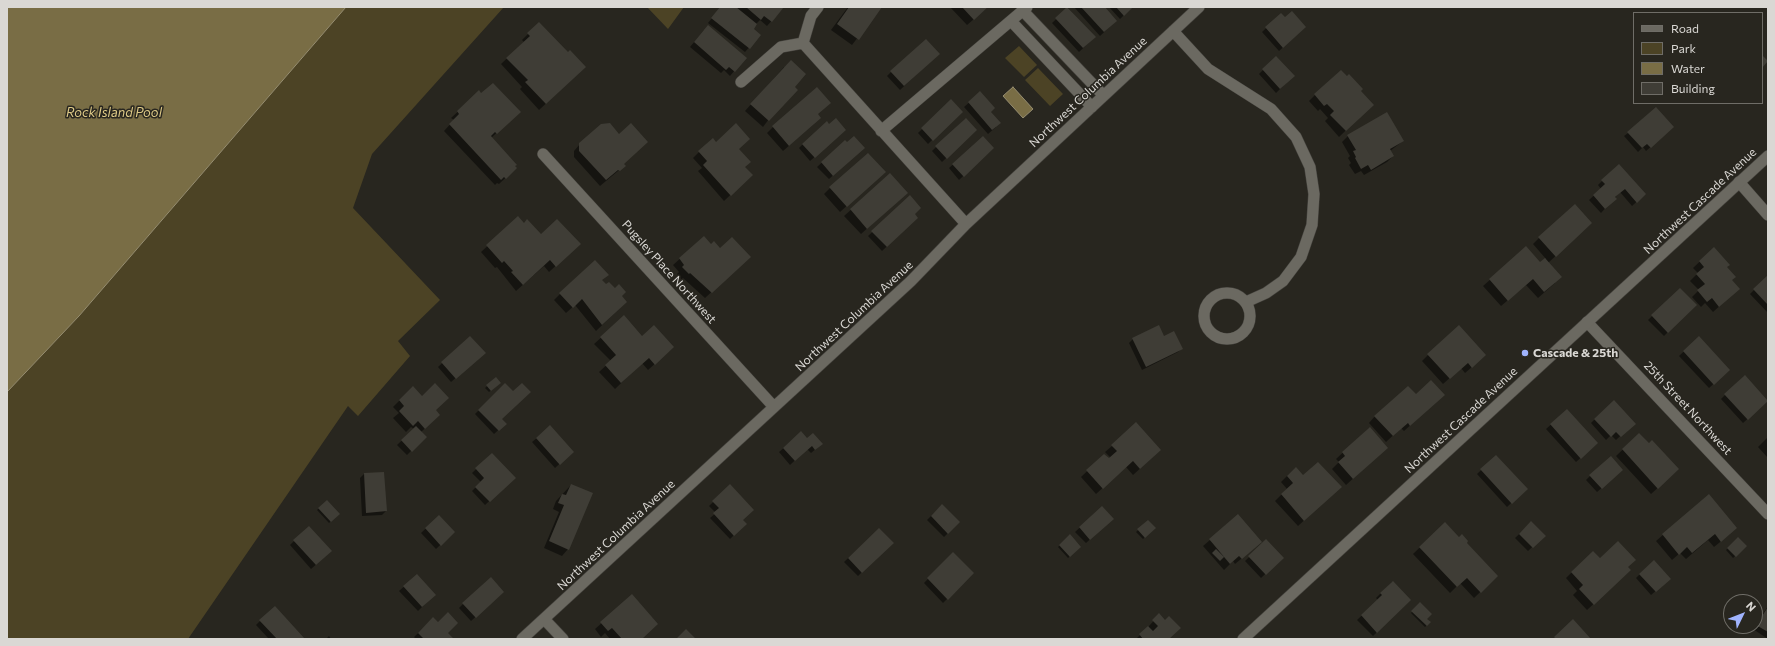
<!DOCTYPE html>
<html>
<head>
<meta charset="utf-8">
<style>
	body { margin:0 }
	#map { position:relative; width:1775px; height:646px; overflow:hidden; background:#28261f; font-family:Commissioner,sans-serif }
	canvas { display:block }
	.frame { position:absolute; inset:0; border:8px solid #dad8d4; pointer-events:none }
	.legend { position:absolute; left:1633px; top:12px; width:130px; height:92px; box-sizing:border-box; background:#28261f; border:1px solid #6f6d67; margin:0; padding:5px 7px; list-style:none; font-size:12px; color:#dad8d4 }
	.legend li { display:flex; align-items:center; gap:8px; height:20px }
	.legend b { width:20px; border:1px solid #6f6d67 }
	.north { position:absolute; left:1723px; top:594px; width:40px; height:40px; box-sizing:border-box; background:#28261f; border:1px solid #6f6d67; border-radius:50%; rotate:47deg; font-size:11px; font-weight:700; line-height:16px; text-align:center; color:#dad8d4 }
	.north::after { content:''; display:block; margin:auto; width:14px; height:18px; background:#a0b3fd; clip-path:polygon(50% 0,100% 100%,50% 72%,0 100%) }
</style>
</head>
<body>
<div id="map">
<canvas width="1775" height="646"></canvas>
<div class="frame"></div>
<ul class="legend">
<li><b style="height:5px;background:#6b6961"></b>Road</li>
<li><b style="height:11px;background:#4c4325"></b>Park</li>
<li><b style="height:11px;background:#796d45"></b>Water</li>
<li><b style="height:11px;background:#3f3d36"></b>Building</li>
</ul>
<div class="north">N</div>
</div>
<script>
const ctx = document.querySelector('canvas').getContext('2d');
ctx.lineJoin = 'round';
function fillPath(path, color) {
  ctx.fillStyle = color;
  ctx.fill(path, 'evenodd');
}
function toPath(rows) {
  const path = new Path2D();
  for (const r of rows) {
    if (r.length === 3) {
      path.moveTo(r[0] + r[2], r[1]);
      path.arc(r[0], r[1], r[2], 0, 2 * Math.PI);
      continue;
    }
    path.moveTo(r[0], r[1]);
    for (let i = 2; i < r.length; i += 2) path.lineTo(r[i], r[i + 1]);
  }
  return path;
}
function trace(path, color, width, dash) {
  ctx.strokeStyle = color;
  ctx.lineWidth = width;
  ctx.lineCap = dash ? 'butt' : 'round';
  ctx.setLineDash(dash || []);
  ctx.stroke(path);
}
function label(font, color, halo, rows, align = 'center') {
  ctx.font = font + ' Commissioner,sans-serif';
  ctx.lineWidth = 3;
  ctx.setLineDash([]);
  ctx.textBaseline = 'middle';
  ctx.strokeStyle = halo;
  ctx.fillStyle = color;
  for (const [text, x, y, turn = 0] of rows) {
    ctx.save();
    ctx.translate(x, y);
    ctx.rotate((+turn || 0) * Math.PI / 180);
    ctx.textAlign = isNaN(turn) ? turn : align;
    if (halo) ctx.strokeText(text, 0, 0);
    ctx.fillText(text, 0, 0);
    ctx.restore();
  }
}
fillPath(toPath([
	[346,7,504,7,372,154,353,208,440,300,398,341,410,356,358,416,348,406,188,639,7,639,7,392,79,316],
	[647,7,684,7,668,29],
	[1019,46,1037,65,1024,77,1005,58],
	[1038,68,1063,94,1050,106,1025,80]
]), '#4c4325');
const water = toPath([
	[7,7,346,7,79,316,7,392,7,7],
	[1013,87,1033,109,1023,118,1003,96,1013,87]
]);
fillPath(water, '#796d45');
trace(water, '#968d70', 1);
fillPath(toPath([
	[721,7,782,7,783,8,767,26,760,20,756,24,753,29,760,35,745,52,708,23],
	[848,7,881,7,852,45,831,30],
	[950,7,988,7,967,25],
	[1074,7,1103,7,1116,21,1100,36],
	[1109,7,1132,7,1120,19],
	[1068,8,1095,37,1079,52,1052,23],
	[1281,14,1301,31,1279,51,1262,32],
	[539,23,568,54,579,73,539,110,520,89,522,87,501,64,524,42,522,40],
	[704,30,745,58,730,76,724,70,721,73,690,47],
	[934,58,900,90,887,76,891,72],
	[784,67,793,87,763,127,745,111],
	[1263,70,1289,80,1276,93,1259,74],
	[1359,91,1366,111,1339,137,1325,121,1328,118,1320,109,1318,111,1309,101,1315,95],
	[479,92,513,118,491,138,516,168,499,184,497,183,495,185,444,131,454,120,451,118],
	[980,93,996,127,988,134,964,107],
	[951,101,961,112,928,144,918,133],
	[817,115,814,124,783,151,767,133,773,127],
	[965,119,976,130,942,162,932,151],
	[1669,131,1646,151,1643,147,1638,152,1624,136,1628,133],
	[841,134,810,161,799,148,803,144],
	[1348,136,1403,141,1390,151,1393,156,1387,162,1364,175,1361,171,1355,174,1349,165,1351,163,1348,158,1350,156,1342,142],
	[983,137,993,148,959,180,949,168],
	[845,141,859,152,829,179,817,167],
	[716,143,738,149,744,167,745,181,724,201,698,171,702,168,693,158,699,152],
	[580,144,623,164,624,166,600,186,574,157,574,151],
	[890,175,900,199,861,234,844,216],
	[878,178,840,212,824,194,830,188],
	[1602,181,1645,194,1632,206,1620,192,1601,213,1589,200,1601,189,1598,185],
	[910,197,914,214,917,218,882,251,868,236],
	[518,218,524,224,541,235,573,250,549,272,544,266,516,291,497,267,495,268,481,252],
	[1585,229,1548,263,1555,283,1538,298,1526,285,1501,306,1483,286,1526,248,1540,264,1546,259,1533,244,1539,238],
	[704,237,711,246,743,263,705,298,683,278,682,280,677,274,679,272,673,265],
	[1714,248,1726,268,1731,281,1732,295,1713,312,1705,303,1701,307,1692,297,1699,290,1690,281,1698,273,1693,268],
	[1768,276,1768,313,1750,294],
	[601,281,621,296,620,308,596,331,575,305,566,313,554,300,560,294],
	[1680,289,1695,305,1664,336,1648,320],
	[624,317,642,337,667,353,648,370,642,363,615,389,599,372,611,361,594,344],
	[470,337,480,357,451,382,438,367],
	[1164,337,1182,348,1178,352,1142,370,1129,343,1133,339],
	[1699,337,1729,370,1709,388,1679,356],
	[1428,355,1479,361,1465,373,1461,368,1443,384,1422,361],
	[1744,376,1763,405,1743,423,1721,399],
	[496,378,500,383,489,392,485,388],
	[505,384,501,419,505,424,494,434,475,414],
	[413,387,433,421,421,432,425,437,407,455,397,445,414,429,411,427,406,432,393,418,399,413,393,407],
	[1416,396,1437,401,1404,431,1401,428,1386,442,1369,423,1375,416],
	[1567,410,1593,447,1576,462,1546,429],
	[1595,419,1634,423,1616,440,1611,435,1606,440,1591,423],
	[550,427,568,456,555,468,532,442],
	[1369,428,1380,454,1346,485,1332,469,1339,462,1336,459],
	[801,433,817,448,811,453,807,449,790,465,779,452],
	[1639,434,1671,476,1651,494,1616,456],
	[1768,437,1768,458,1758,447],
	[1112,446,1154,456,1133,475,1126,467,1096,494,1081,477,1104,455,1109,460,1111,458,1105,452],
	[492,454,514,478,485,505,472,491,481,482,472,473],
	[1496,456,1526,489,1507,507,1477,474],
	[383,473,386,511,382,515,362,516,360,478,364,474],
	[1618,474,1597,492,1586,480,1590,476],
	[1287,476,1303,476,1334,493,1298,526,1275,501,1287,489,1281,482],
	[571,485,568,549,562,556,544,548,559,512,553,509,556,501],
	[730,486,741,520,745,524,730,539,710,518,716,513,709,506],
	[1708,496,1730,534,1714,547,1708,540,1686,559,1680,553,1672,560,1656,541],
	[327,501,338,514,329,523,317,510],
	[942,505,959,522,944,537,927,520],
	[1102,507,1108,523,1086,543,1075,532],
	[439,516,454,532,436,549,421,533],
	[1238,516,1254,548,1235,564,1233,561,1224,570,1203,546],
	[1148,521,1155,528,1143,539,1136,532],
	[1445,523,1497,576,1474,598,1460,583,1450,593,1413,554],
	[1531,523,1544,536,1528,551,1515,538],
	[879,529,892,543,858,576,844,562],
	[1070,536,1080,547,1068,558,1058,547],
	[1738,538,1746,546,1733,558,1726,550],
	[294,541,327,555,311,569,290,545],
	[1266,541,1282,558,1261,578,1245,561],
	[953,553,973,573,943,603,924,583],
	[1600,560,1627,567,1624,576,1587,610,1573,595,1577,591,1566,578,1572,572],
	[1640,574,1665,583,1651,595,1636,578],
	[417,575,434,595,418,611,399,591],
	[1392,582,1410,600,1373,636,1357,620,1378,600,1376,598],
	[499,596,471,621,459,608,463,604],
	[632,596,641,639,610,639,605,633,601,637,595,629],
	[1420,603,1426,619,1430,622,1425,627,1411,613],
	[1768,606,1768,639,1753,629],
	[1159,615,1167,639,1136,639,1149,626],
	[433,619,446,633,452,639,416,639,414,637],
	[260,621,304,639,269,639,256,625],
	[329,636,331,639,326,639]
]), '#0007');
fillPath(toPath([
	[720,7,736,7,757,24,754,29,761,35,750,49,711,18],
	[746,7,784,7,772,22,764,16,761,20],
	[849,7,882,7,859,40,837,24],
	[962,7,988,7,974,20],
	[1067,7,1096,37,1083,48,1055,18],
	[1081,7,1105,7,1117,21,1104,32],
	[1116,7,1133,7,1124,16],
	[1292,11,1306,27,1283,48,1265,27,1281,13,1285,17],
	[539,22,568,52,570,50,586,67,546,104,525,82,528,80,506,58,530,36,527,33],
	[708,25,747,58,735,72,729,67,726,70,694,42],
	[926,39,940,54,904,86,890,71],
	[1762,55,1768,61,1762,68],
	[1276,56,1295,76,1280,89,1262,69],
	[791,60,806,74,795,87,798,90,769,121,750,104],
	[1341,70,1347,76,1349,74,1363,89,1361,91,1374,105,1346,131,1330,115,1334,111,1327,104,1324,106,1314,94],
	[493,83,521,112,497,134,495,132,491,136,517,165,515,166,517,168,506,179,504,177,501,180,449,124,459,114,457,111,479,90,481,93],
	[817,87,831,103,818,114,821,118,789,146,772,126],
	[980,91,995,108,991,112,1001,123,992,130,968,102],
	[951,99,963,112,933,141,921,128],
	[1656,107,1674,127,1651,148,1647,144,1642,148,1627,132],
	[1387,112,1404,141,1390,149,1394,156,1371,170,1368,165,1361,169,1355,158,1356,157,1353,151,1356,150,1347,135],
	[836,118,846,130,815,158,802,144,827,121,829,124],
	[966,118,977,130,947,159,935,146],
	[610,123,619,134,631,123,648,142,624,164,626,166,620,171,618,170,606,180,579,151,579,143,601,124],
	[736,123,750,139,739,149,751,162,745,167,753,175,731,196,703,165,707,161,698,151,713,138,716,142],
	[854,136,865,148,833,176,821,162,845,140,847,142],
	[983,136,994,148,964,177,952,164],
	[868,153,886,172,847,207,829,187],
	[1619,164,1646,194,1637,203,1625,189,1615,197,1617,199,1605,209,1593,195,1605,184,1601,180],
	[890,173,908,193,867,229,850,209],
	[910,195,921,208,915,214,918,218,887,247,871,231],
	[1575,204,1592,223,1556,257,1538,237],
	[518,216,524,223,527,219,541,234,557,219,581,244,556,267,550,260,523,285,511,272,513,271,504,261,502,263,486,245],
	[704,236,711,244,714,241,720,248,732,237,751,257,712,293,690,273,689,274,682,267,684,265,679,258],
	[1526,246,1540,262,1545,258,1562,277,1544,292,1533,279,1508,301,1489,279],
	[1714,247,1730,265,1727,267,1736,277,1732,280,1740,289,1719,307,1712,298,1707,302,1697,290,1705,284,1696,274,1704,267,1699,261],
	[595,260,609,275,602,280,606,284,609,282,615,288,619,284,626,292,622,296,627,302,602,325,582,299,573,308,559,293],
	[1768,275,1768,305,1753,289],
	[1680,288,1697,305,1668,333,1651,315],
	[624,315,642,336,654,325,674,347,655,365,649,358,621,383,605,365,616,355,600,337],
	[1159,325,1164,336,1174,331,1183,349,1146,367,1132,338],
	[1459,325,1486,355,1472,368,1468,363,1450,379,1427,354],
	[470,336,486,353,456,379,441,362],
	[1699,336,1730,370,1714,385,1683,351],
	[1745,375,1768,401,1748,420,1724,394],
	[496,377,501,383,491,391,486,385],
	[1431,380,1445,395,1410,426,1408,423,1393,436,1374,416,1408,386,1416,394],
	[435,383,449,398,436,410,440,415,425,429,418,421,413,426,399,411,404,406,399,400,413,386,422,396],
	[505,383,513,391,522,383,531,392,502,419,507,424,499,431,478,410],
	[1614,400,1636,424,1621,437,1616,432,1611,437,1594,419],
	[1567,409,1598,443,1581,459,1550,424],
	[1136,422,1161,450,1140,469,1133,461,1103,489,1086,470,1104,454,1109,458,1117,451,1111,445],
	[550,425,574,452,560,465,536,438],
	[416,426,427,437,412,452,401,440],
	[1370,427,1388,448,1353,479,1338,462,1345,456,1342,452],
	[801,431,807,438,813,433,823,444,815,450,812,446,795,461,783,448],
	[1639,433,1649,443,1652,440,1679,469,1658,489,1622,449],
	[492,453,516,478,490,502,475,487,484,478,475,468],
	[1496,455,1528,489,1512,504,1480,469],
	[1611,456,1623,470,1602,489,1589,475],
	[1318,462,1342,487,1304,521,1281,494,1293,483,1287,476,1296,467,1303,475],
	[384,472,387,511,366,513,364,473],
	[571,484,593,493,569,550,549,541,564,505,558,503,562,494,566,495],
	[730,484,754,510,743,520,747,524,734,536,713,513,719,508,712,501],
	[1709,494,1737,528,1721,542,1715,534,1692,553,1687,547,1679,555,1662,534],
	[327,500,340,514,331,522,318,508],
	[942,504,960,522,948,534,931,516],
	[1102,506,1114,519,1090,540,1079,527],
	[1238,514,1262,542,1242,559,1239,556,1230,564,1209,539],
	[439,515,455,532,441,546,425,528],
	[1148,520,1156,528,1145,538,1137,529],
	[1531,521,1546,536,1533,548,1519,534],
	[1445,522,1459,537,1462,534,1468,541,1467,543,1498,576,1481,593,1467,578,1457,587,1419,547],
	[309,526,332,551,316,565,293,540],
	[879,528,894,543,862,573,848,558],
	[1070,534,1081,547,1070,557,1059,545],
	[1738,537,1747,546,1736,557,1727,548],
	[1266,539,1284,558,1266,575,1248,556],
	[1618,541,1636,560,1628,567,1631,570,1594,605,1579,589,1583,585,1571,572,1593,551,1600,558],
	[1216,549,1224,557,1220,561,1212,553],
	[953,552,974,573,948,600,927,578],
	[1654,560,1671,579,1656,592,1639,574],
	[417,574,436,595,422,607,403,586],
	[491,577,504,592,476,618,462,603],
	[1393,581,1411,600,1377,633,1361,615,1382,595,1380,593],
	[632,594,658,624,642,639,622,639,612,628,608,631,600,622],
	[1420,602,1432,614,1427,619,1431,622,1427,626,1411,611],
	[275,606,305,639,277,639,259,620],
	[1768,607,1768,632,1756,625],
	[448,612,458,623,448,633,454,639,424,639,418,633,433,617,438,622],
	[1159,613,1165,620,1169,616,1181,628,1169,639,1143,639,1139,634,1148,626,1153,631,1158,626,1152,620],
	[1573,619,1591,639,1556,639,1554,637],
	[686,629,696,639,676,639]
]), '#3f3d36');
const minor = toPath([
	[818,7,811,16,803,43,966,224],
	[1023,11,1103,95],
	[1011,21,1092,107],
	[1173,31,1208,69,1271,109,1296,137,1310,167,1314,194,1312,225,1301,257,1283,281,1266,293,1246,302],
	[741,82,781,47,803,43],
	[881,131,1027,7],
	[543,154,774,407],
	[1739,182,1768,215],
	[1227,316,23],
	[1587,322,1768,514],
	[544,619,563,639],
	[522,639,911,281,966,224,1199,7]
]);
const tertiary = toPath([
	[1243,639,1768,156]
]);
trace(minor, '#45433e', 12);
trace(tertiary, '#45433e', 12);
trace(minor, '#6b6961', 11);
trace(tertiary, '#6b6961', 11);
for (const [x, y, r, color] of [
	[1525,353,4,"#a0b3fd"]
]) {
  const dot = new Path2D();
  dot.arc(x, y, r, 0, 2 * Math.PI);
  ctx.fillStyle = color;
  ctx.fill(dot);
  trace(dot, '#28261f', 1.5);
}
label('12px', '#dad8d4', '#28261f', [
	["Northwest Columbia Avenue",1088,92,-43],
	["Northwest Cascade Avenue",1700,201,-43],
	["Pugsley Place Northwest",669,272,48],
	["Northwest Columbia Avenue",854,316,-43],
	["25th Street Northwest",1688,408,47],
	["Northwest Cascade Avenue",1461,420,-43],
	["Northwest Columbia Avenue",616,535,-43]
]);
label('bold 12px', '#dad8d4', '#28261f', [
	["Cascade & 25th",1533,353]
], 'left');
label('italic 13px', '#deca87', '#28261f', [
	["Rock Island Pool",114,113]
]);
</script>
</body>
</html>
